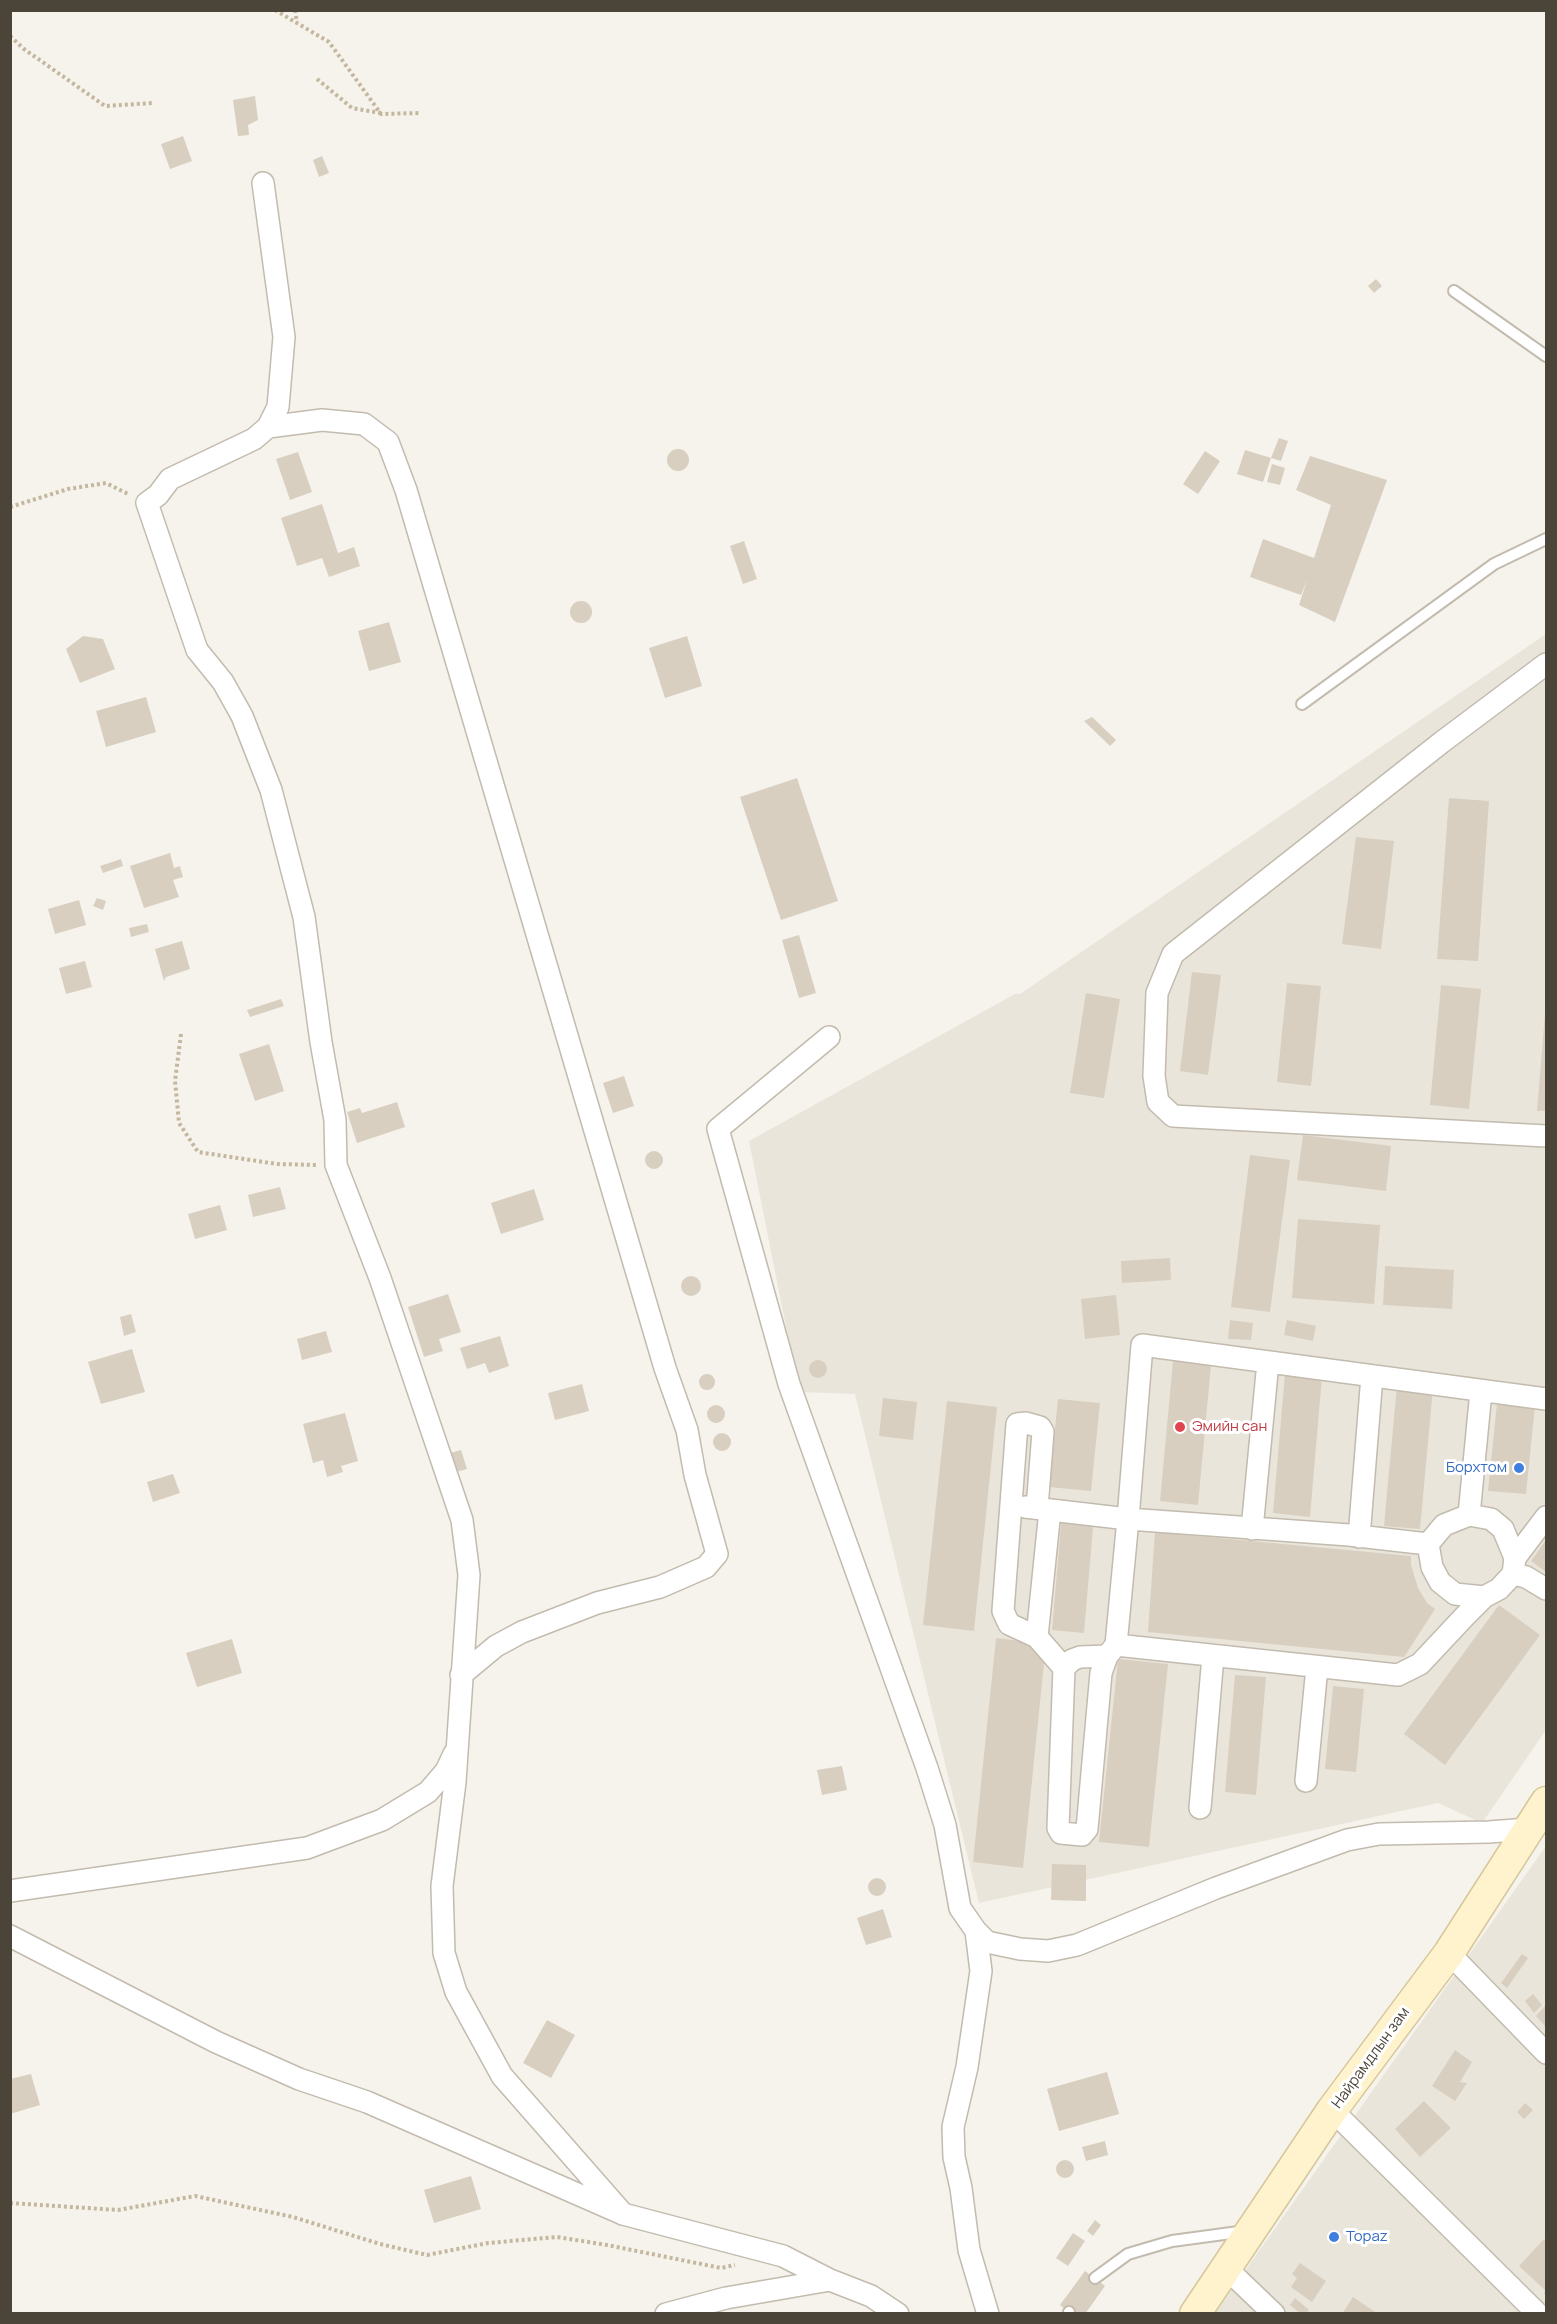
<!DOCTYPE html>
<html>
<head>
<meta charset="utf-8">
<style>
	body { margin:0 }
	#map { position:relative; width:1557px; height:2324px; overflow:hidden; background:#f6f3ec; font-family:Manrope,sans-serif }
	canvas { display:block }
	.frame { position:absolute; inset:0; border:12px solid #4b4439; pointer-events:none }
</style>
</head>
<body>
<div id="map">
<canvas width="1557" height="2324"></canvas>
<div class="frame"></div>
</div>
<script>
const ctx = document.querySelector('canvas').getContext('2d');
ctx.lineJoin = 'round';
function fillPath(path, color) {
  ctx.fillStyle = color;
  ctx.fill(path, 'evenodd');
}
function toPath(rows) {
  const path = new Path2D();
  for (const r of rows) {
    if (r.length === 3) {
      path.moveTo(r[0] + r[2], r[1]);
      path.arc(r[0], r[1], r[2], 0, 2 * Math.PI);
      continue;
    }
    path.moveTo(r[0], r[1]);
    for (let i = 2; i < r.length; i += 2) path.lineTo(r[i], r[i + 1]);
  }
  return path;
}
function trace(path, color, width, dash) {
  ctx.strokeStyle = color;
  ctx.lineWidth = width;
  ctx.lineCap = dash ? 'butt' : 'round';
  ctx.setLineDash(dash || []);
  ctx.stroke(path);
}
function label(font, color, halo, rows, align = 'center') {
  ctx.font = font + ' Manrope,sans-serif';
  ctx.lineWidth = 6;
  ctx.setLineDash([]);
  ctx.textBaseline = 'middle';
  ctx.strokeStyle = halo;
  ctx.fillStyle = color;
  for (const [text, x, y, turn = 0] of rows) {
    ctx.save();
    ctx.translate(x, y);
    ctx.rotate((+turn || 0) * Math.PI / 180);
    ctx.textAlign = isNaN(turn) ? turn : align;
    if (halo) ctx.strokeText(text, 0, 0);
    ctx.fillText(text, 0, 0);
    ctx.restore();
  }
}
fillPath(toPath([
	[1546,634,1546,1730,1482,1823,1438,1803,979,1903,855,1394,799,1392,749,1141,1015,994,1020,994],
	[1546,1846,1546,2313,1215,2313]
]), '#eae5da');
fillPath(toPath([
	[255,96,258,120,248,125,249,135,238,136,233,100],
	[183,136,192,161,170,169,161,144],
	[322,156,329,173,319,177,313,160],
	[1376,279,1382,286,1374,293,1368,286],
	[1279,438,1288,441,1281,461,1271,458],
	[678,460,11],
	[1245,450,1271,458,1263,482,1237,474],
	[1205,451,1220,461,1198,494,1183,484],
	[298,452,312,492,290,500,276,459],
	[1310,456,1387,480,1335,622,1299,605,1307,580,1301,595,1250,577,1263,539,1314,558,1331,505,1296,490],
	[1272,464,1285,468,1280,485,1267,482],
	[322,504,338,553,354,547,360,566,329,577,322,558,297,566,281,518],
	[744,541,757,579,743,584,730,546],
	[581,612,11],
	[389,622,401,662,369,671,358,631],
	[83,636,103,639,115,669,80,683,66,649],
	[687,636,702,686,665,698,649,648],
	[146,697,156,732,106,747,96,711],
	[1092,717,1116,740,1110,746,1084,721],
	[797,778,838,901,781,920,740,797],
	[1449,798,1489,801,1478,961,1437,959],
	[1356,837,1394,841,1381,949,1342,944],
	[170,853,174,868,180,866,183,877,173,880,179,897,144,908,130,866],
	[121,859,123,866,103,873,100,866],
	[97,898,106,901,103,910,93,906],
	[79,900,86,925,55,934,48,909],
	[147,924,149,932,131,937,129,928],
	[799,935,816,993,799,998,782,940],
	[182,941,190,969,166,977,164,981,155,949],
	[85,961,92,987,66,994,59,968],
	[1192,972,1221,975,1208,1075,1180,1071],
	[1287,983,1321,986,1311,1086,1277,1082],
	[1441,985,1481,989,1469,1109,1430,1105],
	[1086,993,1120,999,1104,1098,1070,1093],
	[281,999,284,1006,250,1017,247,1010],
	[1545,1013,1546,1013,1546,1111,1537,1111],
	[269,1044,284,1091,255,1101,239,1054],
	[624,1076,634,1106,613,1113,603,1083],
	[397,1102,405,1127,357,1143,347,1112,360,1108,362,1113],
	[1303,1135,1391,1146,1386,1191,1297,1180],
	[654,1160,9],
	[1250,1155,1290,1160,1270,1312,1231,1307],
	[280,1187,286,1209,253,1217,248,1195],
	[534,1189,544,1220,501,1234,491,1203],
	[220,1205,227,1230,195,1239,188,1214],
	[1298,1219,1380,1225,1374,1304,1292,1298],
	[1170,1258,1171,1280,1122,1283,1121,1261],
	[1385,1266,1454,1270,1452,1309,1383,1305],
	[691,1286,10],
	[448,1294,461,1332,439,1339,443,1351,424,1357,408,1307],
	[1116,1295,1120,1335,1085,1339,1081,1299],
	[131,1314,136,1332,124,1336,120,1317],
	[1230,1320,1253,1323,1251,1340,1228,1339],
	[1287,1320,1316,1326,1313,1341,1284,1335],
	[326,1331,332,1352,302,1360,297,1339],
	[500,1336,509,1366,489,1373,485,1363,467,1369,460,1348],
	[132,1349,145,1392,101,1404,88,1362],
	[818,1369,9],
	[1173,1361,1211,1365,1198,1505,1160,1501],
	[1285,1373,1322,1376,1310,1517,1273,1513],
	[707,1382,8],
	[582,1384,589,1411,555,1420,548,1393],
	[1397,1385,1433,1388,1420,1529,1384,1526],
	[883,1398,917,1402,913,1440,879,1436],
	[1058,1399,1100,1403,1091,1491,1049,1487],
	[947,1401,997,1407,974,1631,923,1625],
	[1497,1403,1535,1406,1526,1494,1488,1491],
	[716,1414,9],
	[345,1413,358,1461,341,1466,343,1472,327,1477,323,1460,313,1463,303,1424],
	[722,1442,9],
	[461,1450,467,1469,456,1472,450,1453],
	[173,1474,180,1493,153,1502,147,1482],
	[1062,1513,1094,1515,1084,1633,1052,1630],
	[1155,1532,1411,1556,1411,1565,1418,1588,1427,1603,1435,1609,1404,1657,1148,1632],
	[1546,1540,1546,1572,1531,1561],
	[1499,1605,1540,1635,1445,1765,1404,1734],
	[996,1638,1046,1644,1023,1868,973,1862],
	[232,1639,242,1673,197,1687,186,1653],
	[1118,1659,1168,1664,1149,1847,1099,1842],
	[1235,1675,1266,1677,1256,1795,1225,1792],
	[1333,1686,1364,1689,1356,1772,1325,1769],
	[842,1766,847,1790,822,1795,817,1770],
	[1052,1864,1086,1865,1086,1901,1051,1900],
	[877,1887,9],
	[883,1909,892,1937,866,1945,857,1918],
	[1522,1954,1528,1958,1507,1988,1501,1983],
	[1533,1994,1542,2005,1534,2013,1525,2001],
	[1546,2005,1546,2027,1536,2016],
	[547,2020,575,2035,551,2078,523,2063],
	[1455,2050,1472,2062,1460,2082,1467,2083,1455,2101,1432,2086],
	[1107,2072,1119,2114,1059,2131,1047,2089],
	[31,2074,40,2105,10,2114,10,2079],
	[1424,2101,1451,2128,1420,2157,1395,2129],
	[1525,2103,1533,2110,1524,2119,1517,2112],
	[1105,2141,1108,2155,1086,2161,1082,2147],
	[1065,2169,9],
	[471,2176,481,2209,434,2223,424,2190],
	[1095,2220,1101,2225,1093,2236,1087,2231],
	[1073,2233,1085,2241,1068,2266,1056,2258],
	[1544,2239,1546,2241,1546,2296,1544,2293,1546,2291,1519,2266],
	[1300,2263,1326,2281,1312,2302,1291,2287,1297,2278,1292,2274],
	[1085,2271,1105,2286,1085,2314,1071,2314,1060,2305],
	[1353,2297,1378,2314,1342,2314],
	[1295,2298,1309,2310,1306,2314,1301,2314,1290,2305]
]), '#d8cfc1');
const service = toPath([
	[1454,291,1546,356],
	[1302,704,1494,564,1546,539],
	[1095,2278,1128,2254,1172,2241,1246,2231],
	[1069,2312,1069,2314]
]);
const minor = toPath([
	[263,183,284,337,278,407,268,427,254,439,170,479,158,495,147,503,197,650,223,682,242,716,271,790,304,917,321,1042,335,1120,336,1165,380,1278,462,1520,469,1575,455,1782,442,1886,444,1953,456,1992,502,2076,623,2214],
	[268,427,322,420,364,424,388,442,406,490,665,1368,687,1430,695,1475,717,1554,706,1567,660,1587,597,1603,522,1632,496,1646,461,1675],
	[1546,664,1442,742,1173,954,1157,993,1154,1076,1158,1102,1173,1116,1546,1136],
	[829,1037,718,1129,789,1384,927,1768,945,1825,960,1908,976,1931,981,1971,967,2067,953,2127,954,2157,961,2188,969,2250,988,2314],
	[1025,1507,1128,1519,1142,1345,1546,1399],
	[1037,1508,1043,1432,1040,1427,1026,1423,1017,1424,1003,1611,1009,1624,1037,1637,1064,1668,1058,1828,1061,1833,1082,1835,1087,1829,1101,1673,1107,1656,1116,1645],
	[1469,1515,1481,1391],
	[1252,1529,1268,1362],
	[1359,1537,1372,1376],
	[1428,1544,1349,1535,1128,1519,1116,1645,1398,1675,1420,1664,1465,1616,1484,1597,1499,1589,1513,1574,1526,1577,1546,1589],
	[1515,1558,1546,1517],
	[1484,1597,1455,1594,1440,1582,1432,1567,1428,1544,1444,1525,1469,1515,1491,1519,1503,1529,1515,1558,1513,1574],
	[1037,1637,1050,1510],
	[1064,1668,1072,1660,1080,1657,1107,1656],
	[1306,1781,1317,1667],
	[1200,1808,1213,1656],
	[10,1891,307,1848,382,1820,428,1792,446,1771,454,1754],
	[976,1931,987,1942,1020,1949,1048,1951,1077,1945,1216,1888,1347,1840,1379,1834,1489,1832,1528,1829],
	[10,1936,216,2042,299,2079,367,2102,623,2214,783,2256,830,2280],
	[1449,1953,1546,2053],
	[1332,2110,1538,2314],
	[1226,2268,1274,2314],
	[666,2314,726,2298,830,2280,871,2296,898,2314]
]);
const secondary = toPath([
	[1195,2314,1332,2110,1449,1953,1546,1802]
]);
trace(service, '#c2bbae', 14);
trace(minor, '#c2bbae', 24);
trace(secondary, '#d6c79b', 33);
trace(toPath([
	[275,10,329,42,381,114,421,113],
	[295,10,297,23],
	[10,36,24,49,105,106,153,103],
	[317,79,352,108,381,113],
	[10,507,68,489,106,483,130,495],
	[181,1034,175,1081,179,1123,198,1152,277,1164,317,1165],
	[10,2203,118,2210,195,2196,293,2217,380,2244,427,2255,488,2243,557,2237,607,2245,721,2268,735,2265]
]), '#c4b79f', 4, [3, 3]);
trace(service, '#fff', 10);
trace(minor, '#fff', 21);
trace(secondary, '#fff3cd', 30);
for (const [x, y, r, color] of [
	[1180,1427,6,"#e0444e"],
	[1519,1468,6,"#3f7fe0"],
	[1334,2237,6,"#3f7fe0"]
]) {
  const dot = new Path2D();
  dot.arc(x, y, r, 0, 2 * Math.PI);
  ctx.fillStyle = color;
  ctx.fill(dot);
  trace(dot, '#fff', 2);
}
label('15px', '#be3a42', '#fff', [
	["Эмийн сан",1192,1427]
], 'left');
label('15px', '#366cbe', '#fff', [
	["Борхтом",1507,1468],
	["Topaz",1346,2237,"left"]
], 'right');
label('15px', '#4b4439', '#fff', [
	["Найрамдлын зам",1371,2058,-54]
]);
</script>
</body>
</html>
